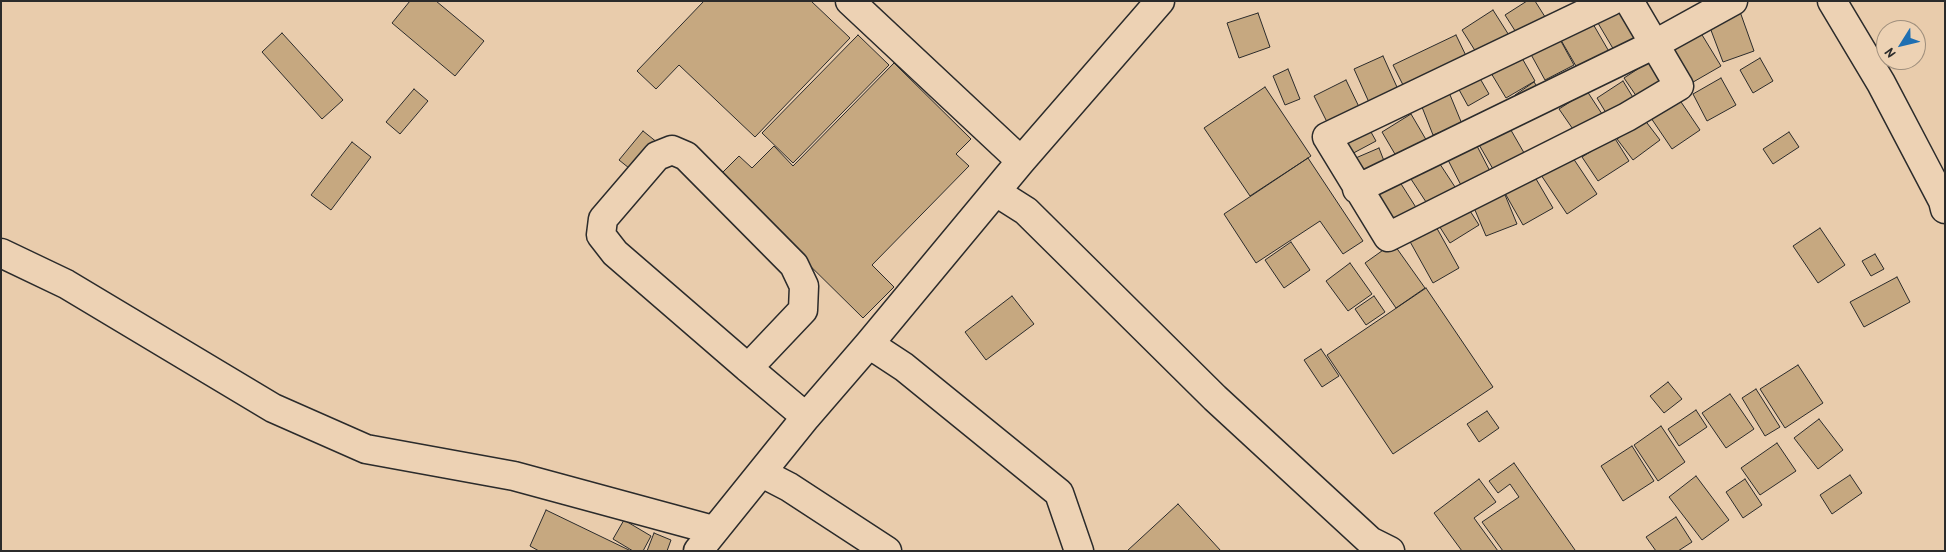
<!DOCTYPE html>
<html>
<head>
<meta charset="utf-8">
<style>
	body { margin:0 }
	#map { position:relative; width:1946px; height:552px; overflow:hidden; background:#e9ccac; font-family:"Patrick Hand",sans-serif }
	canvas { display:block }
	.frame { position:absolute; inset:0; border:2px solid #2b2b2b; pointer-events:none }
	.north { position:absolute; left:1876px; top:20px; width:50px; height:50px; box-sizing:border-box; background:#edd2b4; border:1px solid #9f8f7d; border-radius:50%; rotate:234deg; font-size:14px; font-weight:700; line-height:20px; text-align:center; color:#2b2b2b }
	.north::after { content:''; display:block; margin:auto; width:18px; height:22px; background:#1f6fb2; clip-path:polygon(50% 0,100% 100%,50% 72%,0 100%) }
</style>
</head>
<body>
<div id="map">
<canvas width="1946" height="552"></canvas>
<div class="frame"></div>
<div class="north">N</div>
</div>
<script>
const ctx = document.querySelector('canvas').getContext('2d');
ctx.lineJoin = 'round';
function fillPath(path, color) {
  ctx.fillStyle = color;
  ctx.fill(path, 'evenodd');
}
function toPath(rows) {
  const path = new Path2D();
  for (const r of rows) {
    path.moveTo(r[0], r[1]);
    for (let i = 2; i < r.length; i += 2) path.lineTo(r[i], r[i + 1]);
  }
  return path;
}
function trace(path, color, width, dash) {
  ctx.strokeStyle = color;
  ctx.lineWidth = width;
  ctx.lineCap = dash ? 'butt' : 'round';
  ctx.setLineDash(dash || []);
  ctx.stroke(path);
}
const building = toPath([
	[410,1,436,1,484,41,455,76,392,23,410,1],
	[704,1,811,1,850,38,755,137,679,65,656,89,637,71,704,1],
	[1527,1,1535,1,1547,20,1519,37,1505,15,1527,1],
	[1622,2,1645,42,1618,57,1595,18,1622,2],
	[1738,6,1754,51,1723,62,1706,17,1738,6],
	[1493,10,1512,40,1481,60,1462,30,1493,10],
	[1258,13,1270,47,1239,58,1227,23,1258,13],
	[1589,17,1611,55,1580,73,1558,35,1589,17],
	[1696,25,1721,66,1688,85,1664,44,1696,25],
	[282,33,343,100,322,119,262,52,282,33],
	[1557,34,1574,65,1545,80,1528,49,1557,34],
	[858,35,889,65,793,163,762,133,858,35],
	[1456,35,1469,62,1406,91,1393,65,1456,35],
	[1518,51,1535,81,1506,98,1488,68,1518,51],
	[1383,56,1401,96,1372,109,1354,69,1383,56],
	[1760,58,1773,81,1753,93,1740,70,1760,58],
	[1650,61,1664,84,1639,100,1624,78,1650,61],
	[894,63,971,139,956,154,969,166,872,265,894,287,863,318,719,176,739,156,752,168,774,146,793,166,894,63],
	[1288,69,1300,99,1285,105,1273,76,1288,69],
	[1478,75,1489,94,1468,106,1457,86,1478,75],
	[1721,78,1736,105,1707,121,1693,94,1721,78],
	[1346,80,1361,111,1329,126,1314,96,1346,80],
	[1623,81,1637,104,1611,121,1597,98,1623,81],
	[1534,82,1540,91,1522,104,1515,95,1534,82],
	[1265,87,1311,156,1250,196,1204,128,1265,87],
	[414,89,428,101,400,134,386,122,414,89],
	[1448,90,1462,124,1433,135,1420,102,1448,90],
	[1587,91,1604,117,1577,135,1559,109,1587,91],
	[1679,99,1700,130,1672,149,1651,118,1679,99],
	[1411,114,1428,143,1399,161,1382,132,1411,114],
	[1644,119,1660,140,1633,160,1617,139,1644,119],
	[1367,125,1376,141,1346,157,1337,141,1367,125],
	[1508,125,1527,158,1497,176,1478,143,1508,125],
	[643,131,658,143,634,172,619,160,643,131],
	[1789,132,1799,147,1773,164,1763,149,1789,132],
	[1614,137,1629,161,1598,181,1582,157,1614,137],
	[352,142,371,157,331,210,311,195,352,142],
	[1477,146,1493,177,1464,191,1448,160,1477,146],
	[1379,148,1386,166,1359,178,1351,160,1379,148],
	[1569,152,1597,194,1567,214,1539,172,1569,152],
	[1434,155,1455,187,1428,205,1407,173,1434,155],
	[1308,158,1363,241,1343,254,1320,221,1256,263,1224,214,1308,158],
	[1532,172,1553,208,1523,225,1502,188,1532,172],
	[1396,176,1417,209,1389,228,1367,194,1396,176],
	[1503,190,1517,224,1486,236,1472,203,1503,190],
	[1465,203,1479,225,1450,243,1436,221,1465,203],
	[1434,223,1459,268,1433,283,1408,238,1434,223],
	[1820,228,1845,265,1818,283,1793,246,1820,228],
	[1291,242,1310,270,1284,288,1265,260,1291,242],
	[1393,243,1425,288,1396,308,1365,263,1393,243],
	[1875,254,1884,269,1871,276,1862,261,1875,254],
	[1350,263,1372,294,1348,311,1326,281,1350,263],
	[1897,277,1910,302,1864,327,1850,302,1897,277],
	[1426,288,1493,387,1393,454,1327,355,1426,288],
	[1012,296,1034,324,986,360,965,332,1012,296],
	[1374,296,1385,312,1366,325,1355,309,1374,296],
	[1321,349,1339,376,1322,387,1304,360,1321,349],
	[1798,365,1823,403,1785,428,1760,389,1798,365],
	[1668,382,1682,399,1664,413,1650,396,1668,382],
	[1756,389,1780,427,1765,436,1742,398,1756,389],
	[1730,394,1754,429,1726,448,1702,413,1730,394],
	[1696,410,1707,427,1679,446,1668,429,1696,410],
	[1487,411,1499,428,1479,442,1467,424,1487,411],
	[1819,419,1843,450,1818,469,1794,438,1819,419],
	[1661,426,1685,462,1658,481,1634,445,1661,426],
	[1777,443,1796,471,1760,495,1741,468,1777,443],
	[1632,446,1654,481,1623,501,1601,466,1632,446],
	[1514,463,1575,550,1574,551,1503,551,1482,522,1519,497,1510,484,1498,493,1489,481,1514,463],
	[1850,475,1862,493,1832,514,1820,495,1850,475],
	[1696,476,1729,520,1702,540,1669,497,1696,476],
	[1479,479,1496,502,1474,518,1498,551,1462,551,1434,513,1479,479],
	[1745,479,1762,505,1743,518,1726,492,1745,479],
	[1178,504,1221,551,1127,551,1178,504],
	[546,510,631,551,539,551,530,546,546,510],
	[1676,517,1692,542,1678,551,1656,551,1646,537,1676,517],
	[624,520,651,536,643,551,633,551,613,539,624,520],
	[654,533,671,540,667,551,647,551,654,533]
]);
fillPath(building, '#c6a880');
trace(building, '#2b2b2b', 1);
const minor = toPath([
	[850,1,1021,161],
	[1611,1,1327,137,1388,237,1627,117,1679,86,1629,1],
	[1832,1,1881,83,1943,201,1945,209],
	[1357,189,1655,44,1733,1],
	[996,192,1026,211,1215,398,1370,541,1390,551],
	[1,253,66,284,273,408,366,449,514,476,713,530],
	[869,344,904,367,1059,493,1079,551],
	[748,368,803,310,804,286,794,265,686,156,672,150,657,156,603,219,601,235,615,253,748,368,806,417],
	[762,473,789,487,887,551],
	[698,551,806,417,869,344,1021,161,1160,1]
]);
trace(minor, '#2b2b2b', 31);
trace(minor, '#edd2b4', 28);
</script>
</body>
</html>
